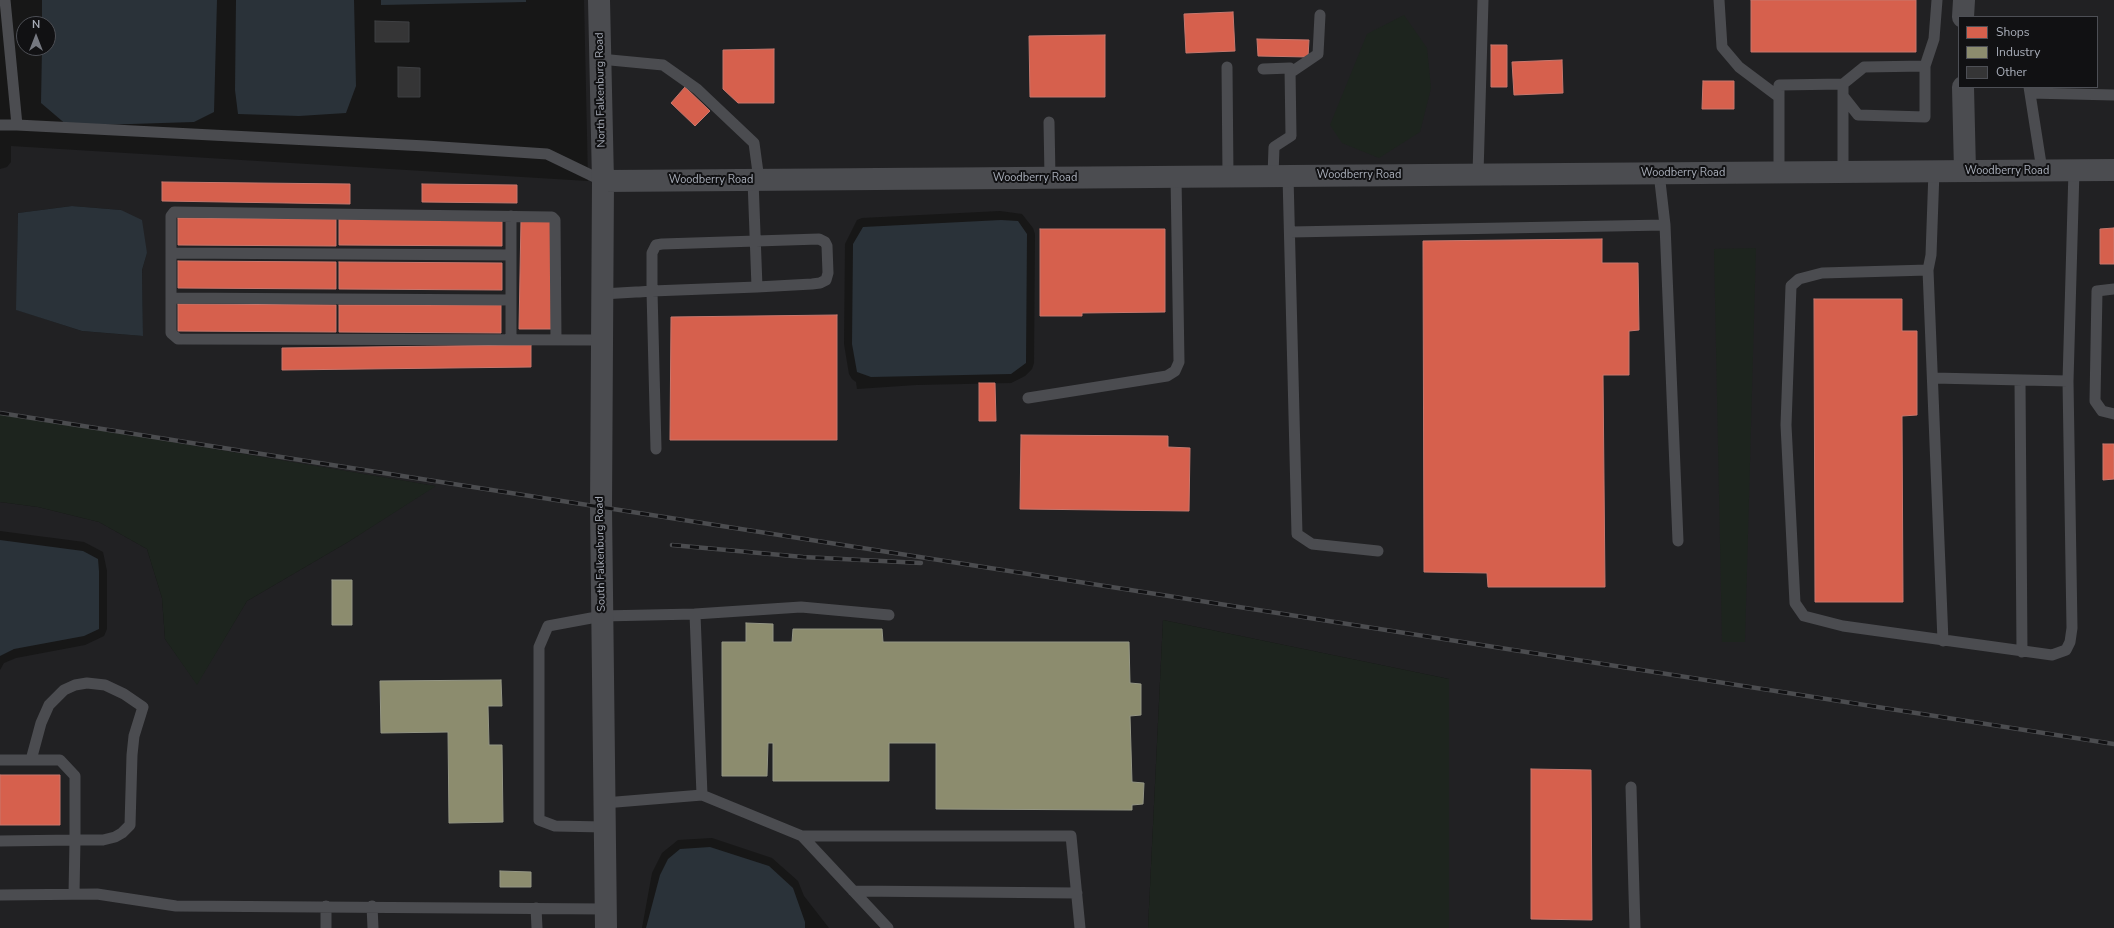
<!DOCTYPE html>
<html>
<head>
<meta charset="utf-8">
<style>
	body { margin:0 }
	#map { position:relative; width:2114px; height:928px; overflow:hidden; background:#171717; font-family:"Nunito Sans",sans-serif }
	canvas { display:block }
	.legend { position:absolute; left:1958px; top:16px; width:140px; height:72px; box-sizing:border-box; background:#111113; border:1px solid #4d4f55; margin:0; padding:5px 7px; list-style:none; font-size:12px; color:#a8adb8 }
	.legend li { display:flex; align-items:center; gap:8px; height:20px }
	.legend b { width:20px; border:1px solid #4d4f55 }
	.north { position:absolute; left:16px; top:16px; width:40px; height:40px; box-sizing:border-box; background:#111113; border:1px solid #4d4f55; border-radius:50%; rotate:0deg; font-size:11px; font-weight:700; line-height:16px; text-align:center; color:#a8adb8 }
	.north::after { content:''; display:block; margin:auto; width:14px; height:18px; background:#757880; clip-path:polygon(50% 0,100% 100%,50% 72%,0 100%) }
</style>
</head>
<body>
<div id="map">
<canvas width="2114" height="928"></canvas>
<ul class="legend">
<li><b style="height:11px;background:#d6604d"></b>Shops</li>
<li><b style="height:11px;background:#8c8c6e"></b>Industry</li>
<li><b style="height:11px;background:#353536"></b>Other</li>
</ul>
<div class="north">N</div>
</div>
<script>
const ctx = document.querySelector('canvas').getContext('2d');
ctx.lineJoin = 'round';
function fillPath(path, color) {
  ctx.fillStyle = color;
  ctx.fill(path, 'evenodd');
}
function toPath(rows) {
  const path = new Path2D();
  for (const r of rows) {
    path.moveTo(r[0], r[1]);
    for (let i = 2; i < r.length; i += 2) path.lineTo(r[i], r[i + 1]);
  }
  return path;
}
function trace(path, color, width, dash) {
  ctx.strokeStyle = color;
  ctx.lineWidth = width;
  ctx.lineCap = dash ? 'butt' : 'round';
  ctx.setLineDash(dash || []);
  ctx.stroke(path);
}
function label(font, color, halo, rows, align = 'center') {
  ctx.font = font + ' "Nunito Sans",sans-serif';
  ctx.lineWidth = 4;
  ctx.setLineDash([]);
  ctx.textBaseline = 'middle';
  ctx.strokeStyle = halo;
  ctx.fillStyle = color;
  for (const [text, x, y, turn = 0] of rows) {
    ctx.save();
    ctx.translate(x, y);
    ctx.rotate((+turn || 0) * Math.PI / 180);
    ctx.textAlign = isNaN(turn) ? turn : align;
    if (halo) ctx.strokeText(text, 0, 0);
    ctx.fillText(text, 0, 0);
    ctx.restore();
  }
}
fillPath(toPath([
	[584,0,589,0,594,181,596,928,0,928,0,670,4,663,16,658,85,645,104,636,107,629,107,571,103,552,84,542,0,531,0,502,38,507,99,522,147,549,162,598,165,639,197,684,247,601,348,542,435,486,0,414,0,169,7,167,11,162,11,146,588,181],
	[72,206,121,210,147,253,142,270,143,336,82,331,17,310,18,213],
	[608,0,2114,0,2114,160,612,170],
	[1959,17,2097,17,2097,87,1959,87],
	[2114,181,2114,928,1449,928,1449,679,1163,620,1148,928,829,928,804,896,798,881,772,858,712,838,678,840,662,853,652,873,642,928,615,928,610,514,612,191],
	[1000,211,1022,214,1033,228,1035,234,1034,363,1032,369,1025,376,1011,383,916,385,857,389,856,382,852,379,849,374,844,344,845,244,857,220,862,218]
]), '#212123');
fillPath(toPath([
	[1404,15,1427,48,1431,88,1420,132,1379,158,1342,143,1330,125,1367,34],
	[1756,248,1745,642,1722,642,1714,249],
	[0,414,178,443,436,486,348,542,247,601,197,685,165,639,162,598,147,549,99,522,38,507,0,502],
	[1163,620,1449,679,1449,928,1148,928]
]), '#1d241e');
fillPath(toPath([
	[42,0,217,0,214,112,194,122,68,126,41,103,42,48,48,48,48,24,42,24],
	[236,0,354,0,356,86,346,113,299,116,238,114,235,90],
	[381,0,526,0,526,2,381,5],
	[72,206,121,210,142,220,147,253,142,270,143,336,82,331,16,310,18,213],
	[1001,220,1018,221,1027,234,1026,363,1011,374,871,377,857,372,852,344,853,244,863,227],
	[0,540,83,551,98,559,99,571,99,629,84,636,14,649,0,656],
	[710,847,769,866,793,888,805,922,805,928,646,928,660,875,668,859,680,849]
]), '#2a3239');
const shops = toPath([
	[1751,0,1916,0,1916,52,1751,52,1751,0],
	[1233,12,1235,51,1186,53,1184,14,1233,12],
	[1105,35,1105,97,1030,97,1029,36,1105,35],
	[1257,39,1309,40,1308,57,1258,56,1257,39],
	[1491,45,1507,45,1507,87,1491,87,1491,45],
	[774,49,774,103,738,103,723,89,723,50,774,49],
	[1562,60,1563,93,1514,95,1512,62,1562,60],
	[1703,81,1734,81,1734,109,1702,109,1703,81],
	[685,87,710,111,695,126,671,103,685,87],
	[162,182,350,184,350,204,162,201,162,182],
	[422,184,517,185,517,203,422,202,422,184],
	[178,218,336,219,336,246,178,245,178,218],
	[339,219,502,220,502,246,339,245,339,219],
	[521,220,553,220,551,329,519,329,521,220],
	[2114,228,2114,264,2100,264,2100,229,2114,228],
	[1040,229,1165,229,1165,312,1082,313,1082,316,1040,316,1040,229],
	[1602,239,1602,263,1638,263,1639,330,1629,331,1629,375,1603,375,1605,587,1488,587,1487,573,1424,572,1423,241,1602,239],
	[178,261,336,262,336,289,178,288,178,261],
	[339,262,502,263,502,290,339,289,339,262],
	[1814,299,1902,299,1902,331,1917,331,1917,415,1902,416,1903,602,1815,602,1814,299],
	[178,304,336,305,336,332,178,331,178,304],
	[339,305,501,305,501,333,339,332,339,305],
	[837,315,837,440,670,440,671,317,837,315],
	[531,345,531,367,282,370,282,348,531,345],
	[979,383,995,383,996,421,979,421,979,383],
	[1021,435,1168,436,1168,447,1190,448,1189,511,1020,509,1021,435],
	[2103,444,2114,444,2114,479,2103,480,2103,444],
	[1531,769,1591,770,1592,920,1531,919,1531,769],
	[0,775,60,775,60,825,0,825,0,775]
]);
fillPath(shops, '#d6604d');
trace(shops, '#c8776d', 1);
const industry = toPath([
	[332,580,352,580,352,625,332,625,332,580],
	[746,623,773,624,773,642,792,642,793,629,882,629,883,642,1129,642,1130,683,1141,684,1141,715,1130,716,1132,782,1144,783,1143,804,1132,805,1132,810,936,809,936,743,889,743,889,781,773,781,773,743,768,743,767,776,722,776,722,642,746,642,746,623],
	[501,680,502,706,488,706,489,745,502,745,503,822,449,823,448,732,381,733,380,681,501,680],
	[500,871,531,872,531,887,500,887,500,871]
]);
fillPath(industry, '#8c8c6e');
trace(industry, '#949684', 1);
const building = toPath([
	[375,21,409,22,409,42,375,42,375,21],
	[398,67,420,68,420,97,398,97,398,67]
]);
fillPath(building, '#353536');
trace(building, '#3f4043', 1);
trace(toPath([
	[5,0,17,125],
	[1719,0,1722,47,1739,67,1779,97],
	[600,59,663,65,697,89,754,143,759,180],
	[1925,66,1934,39,1937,0],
	[1227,67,1228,176],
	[1263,69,1290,68,1291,136,1274,147,1273,176],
	[1290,73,1318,54,1320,15],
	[1843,84,1864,67,1925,66,1925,117,1858,115,1843,96],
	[2029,87,2042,170],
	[2030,93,2114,95],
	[1049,122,1050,177],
	[0,125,17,125,426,146,547,154,603,181],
	[1934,171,1931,255,1928,270,1822,273,1799,279,1791,286,1786,425,1795,603,1804,616,1843,626,2052,655,2066,650,2070,642,2072,628,2068,381,2074,170],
	[1779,172,1779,85,1843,84,1843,172],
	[1659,173,1665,225,1678,541],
	[1478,174,1483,0],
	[1288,176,1297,534,1312,544,1378,551],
	[753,180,757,287],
	[1290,232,1665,225],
	[171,253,511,255],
	[1928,270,1943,641],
	[2114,289,2097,291,2095,401,2102,411,2114,414],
	[602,294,636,292,639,292,652,291,757,287,812,284,820,283,826,280,828,273,827,246,825,242,819,239,662,244,656,245,652,253,652,291,656,449],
	[171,298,511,300],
	[511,339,511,216],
	[556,339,555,220,552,217,174,212,171,216,171,333,178,339,602,340],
	[1933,378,2068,381],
	[2020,380,2022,652],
	[1028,398,1167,376,1175,371,1179,362,1176,177],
	[0,760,31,760,41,723,49,705,64,690,75,685,87,683,105,685,124,694,143,707,134,736,132,755,130,825,122,833,115,837,103,840,75,840,74,894],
	[1631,787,1635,928],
	[702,795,802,836,1071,836,1080,928],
	[604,803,702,795,695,614,801,607,889,615],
	[604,827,555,826,539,820,539,647,548,626,602,616,695,614],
	[802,836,888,928],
	[0,841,75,840,75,776,60,760,31,760],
	[853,891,1077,893],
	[0,895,97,894,176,906,605,909],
	[326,906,326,928],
	[372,906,373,928],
	[536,908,537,928]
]), '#4b4c50', 11);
trace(toPath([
	[1963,17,1964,0],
	[1963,87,1965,171]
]), '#4b4c50', 22);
trace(toPath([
	[599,0,603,181,601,508,606,928],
	[603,181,2114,170]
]), '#4b4c50', 22);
const rail = toPath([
	[0,413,2114,744],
	[672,545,803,557,921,563]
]);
trace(rail, '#4b4c4f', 4.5);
trace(rail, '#111113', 3, [9]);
label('11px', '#a8adb8', '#111113', [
	["North Falkenburg Road",601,90,-91],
	["Woodberry Road",2007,171],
	["Woodberry Road",1683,173],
	["Woodberry Road",1359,175],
	["Woodberry Road",1035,178],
	["Woodberry Road",711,180],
	["South Falkenburg Road",601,554,-91]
]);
</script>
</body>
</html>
